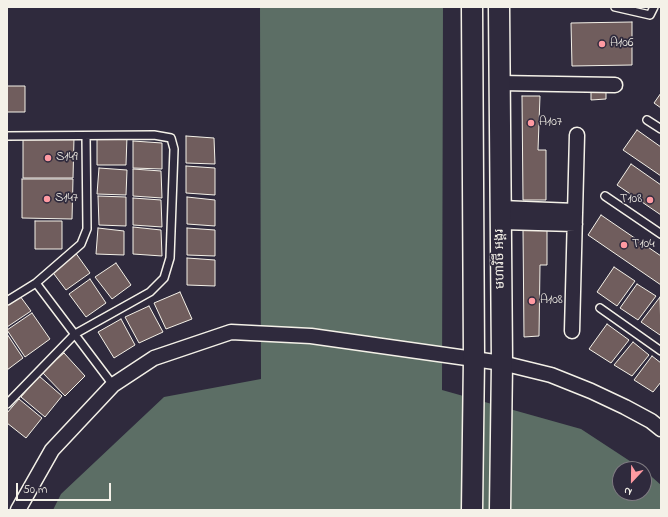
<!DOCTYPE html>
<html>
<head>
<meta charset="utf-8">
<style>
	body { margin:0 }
	#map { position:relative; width:668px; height:517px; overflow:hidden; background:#2f2a3d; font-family:"Indie Flower",sans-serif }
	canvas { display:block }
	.frame { position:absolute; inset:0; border:8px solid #f4f1e8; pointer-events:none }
	.north { position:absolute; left:612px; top:461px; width:40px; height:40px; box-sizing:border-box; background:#2f2a3d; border:1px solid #7e7a81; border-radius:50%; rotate:202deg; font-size:11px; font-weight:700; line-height:16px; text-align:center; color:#f4f1e8 }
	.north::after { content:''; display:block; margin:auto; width:14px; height:18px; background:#ff9aa2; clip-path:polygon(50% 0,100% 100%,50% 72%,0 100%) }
	.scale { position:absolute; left:16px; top:483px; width:95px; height:18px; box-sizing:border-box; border:2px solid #f4f1e8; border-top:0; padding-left:5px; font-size:12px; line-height:14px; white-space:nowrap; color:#f4f1e8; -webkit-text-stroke:3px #2f2a3d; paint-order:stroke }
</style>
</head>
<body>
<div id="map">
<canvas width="668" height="517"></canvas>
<div class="frame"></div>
<div class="north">N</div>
<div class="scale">50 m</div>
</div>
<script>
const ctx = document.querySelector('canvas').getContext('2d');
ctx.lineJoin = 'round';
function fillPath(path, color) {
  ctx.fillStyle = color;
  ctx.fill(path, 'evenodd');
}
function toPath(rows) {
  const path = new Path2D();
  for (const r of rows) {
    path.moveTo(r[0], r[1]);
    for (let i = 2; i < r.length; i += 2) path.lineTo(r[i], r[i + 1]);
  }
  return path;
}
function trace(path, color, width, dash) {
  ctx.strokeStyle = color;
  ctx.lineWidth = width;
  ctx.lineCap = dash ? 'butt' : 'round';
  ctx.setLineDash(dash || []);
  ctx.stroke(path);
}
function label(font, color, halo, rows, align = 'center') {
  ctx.font = font + ' "Indie Flower","Noto Sans Khmer",sans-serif';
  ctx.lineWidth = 3.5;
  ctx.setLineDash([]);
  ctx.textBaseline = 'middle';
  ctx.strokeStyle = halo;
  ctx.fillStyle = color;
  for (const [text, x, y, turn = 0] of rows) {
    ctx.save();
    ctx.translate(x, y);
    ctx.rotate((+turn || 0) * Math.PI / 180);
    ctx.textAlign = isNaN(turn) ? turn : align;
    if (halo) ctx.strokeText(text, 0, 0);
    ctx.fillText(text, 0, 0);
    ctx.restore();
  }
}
fillPath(toPath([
	[260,7,443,7,442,390,581,429,642,469,620,469,620,493,644,493,644,470,661,485,661,510,53,510,61,494,164,397,261,379]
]), '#5c6e65');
const building = toPath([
	[632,22,632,65,572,66,571,23,632,22],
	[7,86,25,86,25,112,7,112,7,86],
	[591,88,606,88,606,99,591,100,591,88],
	[661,93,661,108,654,103,661,93],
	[522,96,540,96,538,150,546,150,546,200,523,200,522,96],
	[637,130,661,147,661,176,623,150,637,130],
	[186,136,214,138,215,164,186,163,186,136],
	[127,137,126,165,97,165,97,138,127,137],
	[23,138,74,138,73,178,23,178,23,138],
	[133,141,162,143,162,169,133,168,133,141],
	[631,164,661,185,661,215,617,185,631,164],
	[186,166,215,168,215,195,186,193,186,166],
	[99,168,127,170,126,195,97,194,99,168],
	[133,169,161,171,162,198,133,196,133,169],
	[22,179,73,179,72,219,22,218,22,179],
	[98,196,126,197,126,226,99,225,98,196],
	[187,197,215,200,215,226,187,224,187,197],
	[133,198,161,200,162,227,133,225,133,198],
	[601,215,661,256,661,285,588,235,601,215],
	[35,221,62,221,62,249,35,249,35,221],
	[133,227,161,230,162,256,133,254,133,227],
	[98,228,124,231,124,255,96,254,98,228],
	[187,228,215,230,215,256,187,255,187,228],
	[547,228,547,265,540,265,539,336,524,337,523,230,547,228],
	[75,252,90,273,66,290,51,270,75,252],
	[187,258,215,260,215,286,187,285,187,258],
	[116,263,131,285,112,299,95,277,116,263],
	[614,267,635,281,617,306,597,292,614,267],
	[90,279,106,303,86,317,69,294,90,279],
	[637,284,656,296,638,320,620,308,637,284],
	[180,292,192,319,166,329,154,303,180,292],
	[20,296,31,311,7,327,7,304,20,296],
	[660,297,661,333,660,335,641,322,660,297],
	[149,306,163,332,139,343,125,317,149,306],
	[32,313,50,339,25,357,7,330,32,313],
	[121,319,135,345,114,358,98,332,121,319],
	[607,324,629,340,611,363,589,349,607,324],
	[7,334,23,358,7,370,7,334],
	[633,342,649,355,632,376,614,365,633,342],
	[64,353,85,376,65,396,42,372,64,353],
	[652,356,661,363,661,382,653,392,634,380,652,356],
	[39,376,62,396,45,417,21,397,39,376],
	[19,399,42,418,26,438,7,423,7,413,19,399]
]);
fillPath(building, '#705d5d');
trace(building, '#f4f1e8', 1);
const lane = toPath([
	[615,7,650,15,654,7],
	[647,120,661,129],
	[7,136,154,135,171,138,174,149,170,258,164,278,150,292,75,334,7,404],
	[605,196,661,234],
	[36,283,113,385],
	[7,301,36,283,81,244,87,229,86,136],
	[600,308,661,351]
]);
const street = toPath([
	[500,83,615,85],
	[501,208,575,211],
	[501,222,575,224],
	[572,331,577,135],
	[18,510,52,450,113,385,154,358,231,332,311,336,502,363,551,375,591,391,625,407,651,421,661,429]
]);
const secondary = toPath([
	[472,7,474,358,472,510],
	[499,7,502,363,500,510]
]);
trace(lane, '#f4f1e8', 10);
trace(street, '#f4f1e8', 17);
trace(secondary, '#f4f1e8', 23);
trace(lane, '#2f2a3d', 7);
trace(street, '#2f2a3d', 14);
trace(secondary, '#2f2a3d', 20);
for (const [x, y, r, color] of [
	[602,44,4,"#ff9aa2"],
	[531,123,4,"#ff9aa2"],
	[48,158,4,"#ff9aa2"],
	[47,199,4,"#ff9aa2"],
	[650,200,4,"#ff9aa2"],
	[624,245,4,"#ff9aa2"],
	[532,301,4,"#ff9aa2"]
]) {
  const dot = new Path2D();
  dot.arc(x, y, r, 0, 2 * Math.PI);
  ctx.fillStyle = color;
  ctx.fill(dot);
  trace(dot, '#2f2a3d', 1.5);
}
label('13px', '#f4f1e8', '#2f2a3d', [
	["A106",610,44],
	["A107",539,123],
	["S149",56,158],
	["S147",55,199],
	["T108",642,200,"right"],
	["T104",632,245],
	["A108",540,301]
], 'left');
label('13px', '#f4f1e8', '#2f2a3d', [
	["មហាវិថី អង្គរ",501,259,-91]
]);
</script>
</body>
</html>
